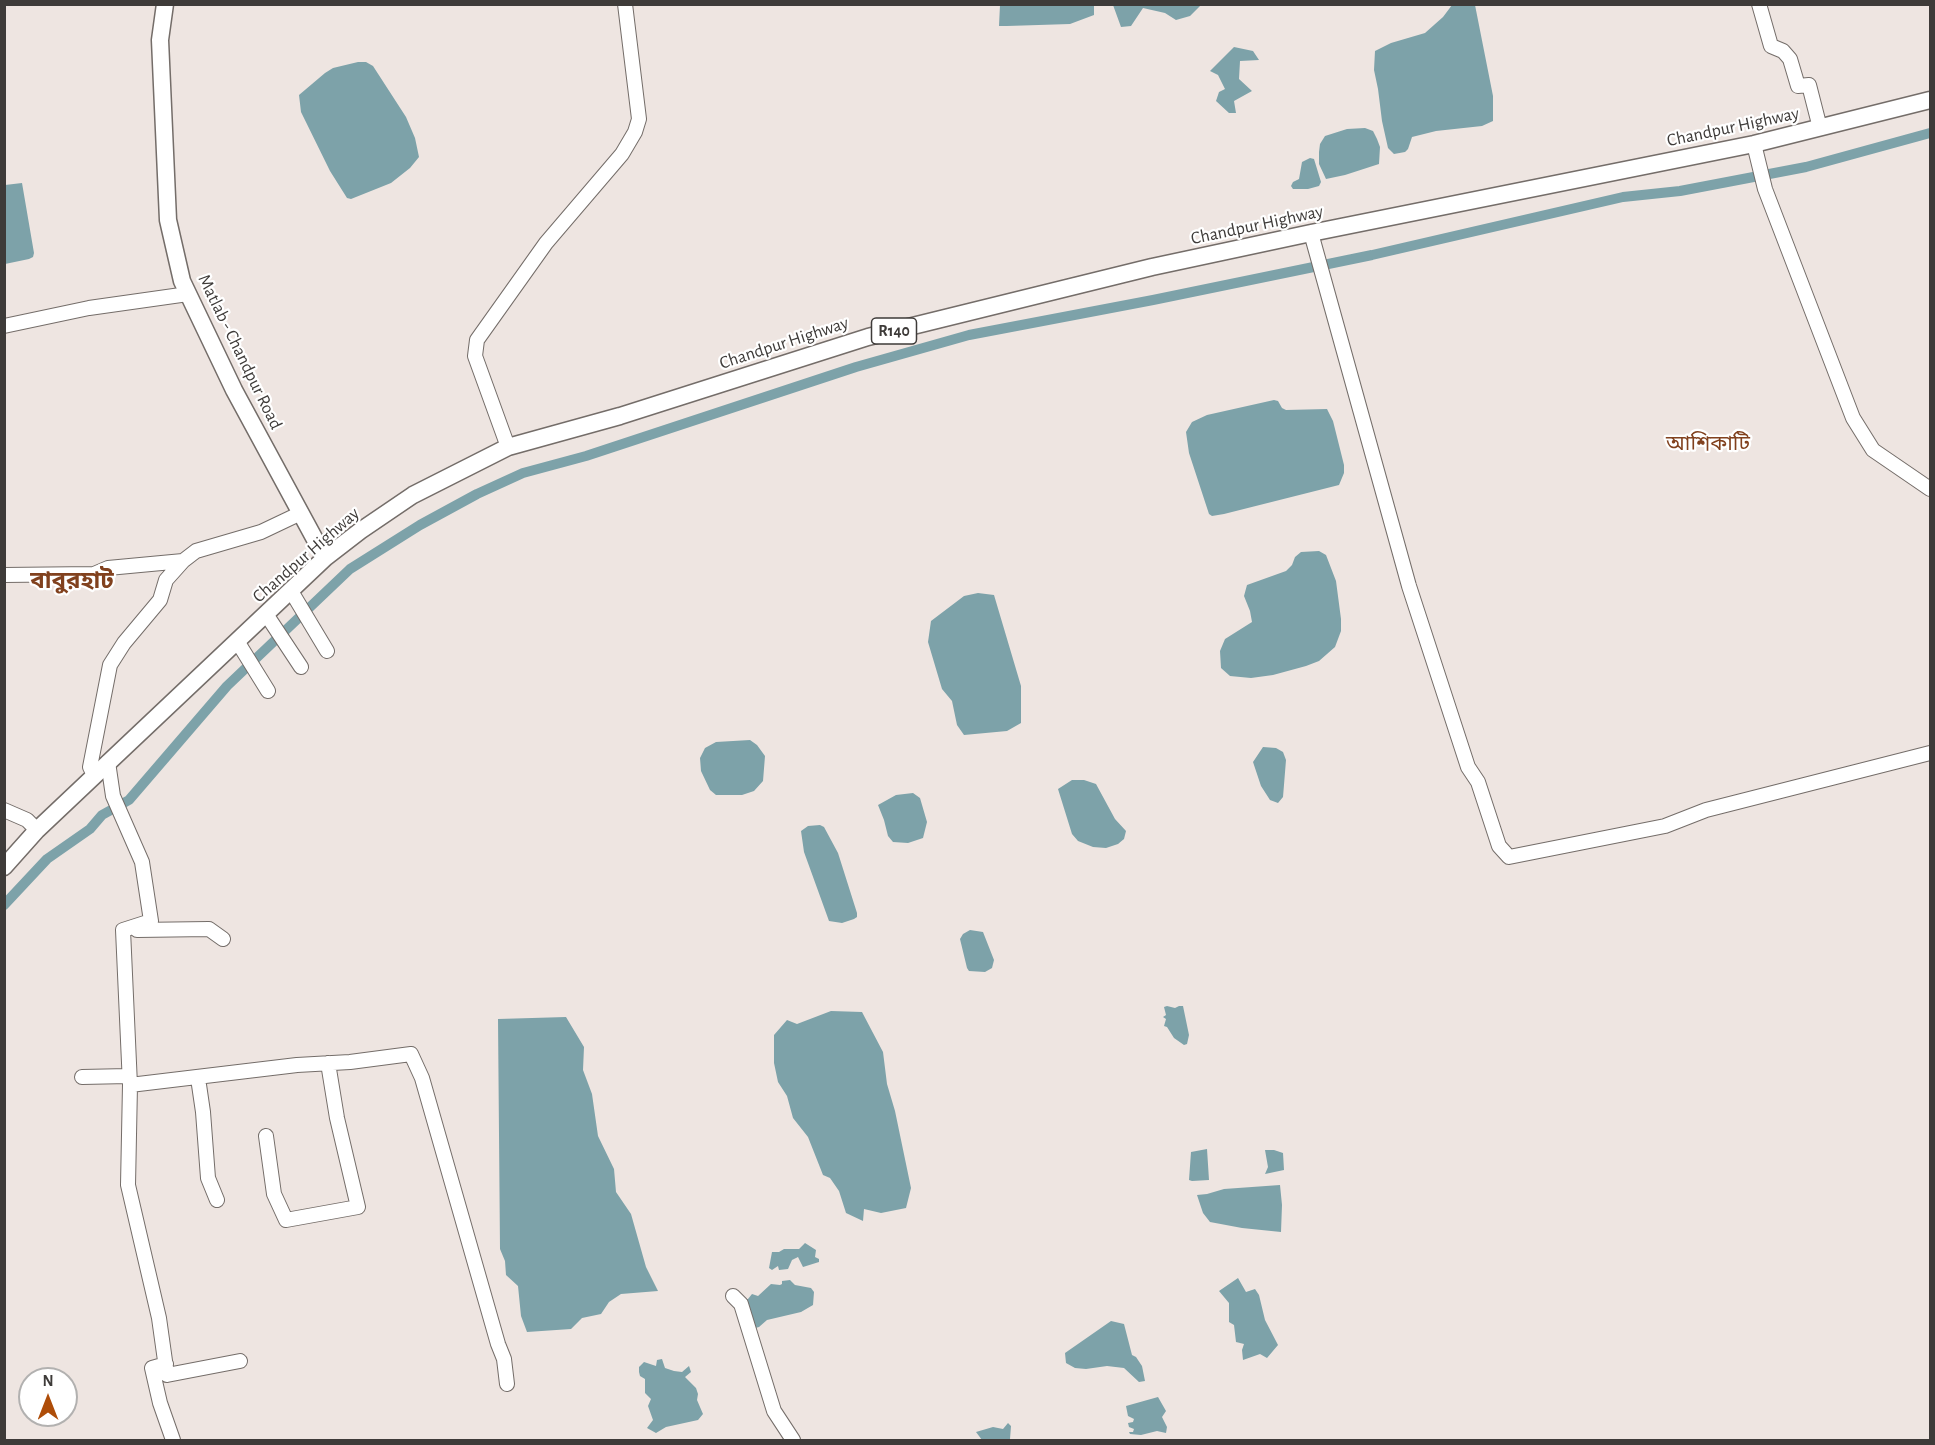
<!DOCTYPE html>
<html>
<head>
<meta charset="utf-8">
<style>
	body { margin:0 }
	#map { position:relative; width:1935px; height:1445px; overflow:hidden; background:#eee5e1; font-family:"Alegreya Sans",sans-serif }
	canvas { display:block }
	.frame { position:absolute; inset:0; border:6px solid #3e3b39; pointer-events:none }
	.north { position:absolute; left:18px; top:1367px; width:60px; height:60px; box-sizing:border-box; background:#fff; border:2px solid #b2b1b0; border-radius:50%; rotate:0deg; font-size:16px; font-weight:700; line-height:24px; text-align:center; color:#3e3b39 }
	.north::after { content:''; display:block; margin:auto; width:21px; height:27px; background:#ae4d09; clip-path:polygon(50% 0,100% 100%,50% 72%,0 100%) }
</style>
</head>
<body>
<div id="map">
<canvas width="1935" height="1445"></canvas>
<div class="frame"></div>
<div class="north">N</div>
</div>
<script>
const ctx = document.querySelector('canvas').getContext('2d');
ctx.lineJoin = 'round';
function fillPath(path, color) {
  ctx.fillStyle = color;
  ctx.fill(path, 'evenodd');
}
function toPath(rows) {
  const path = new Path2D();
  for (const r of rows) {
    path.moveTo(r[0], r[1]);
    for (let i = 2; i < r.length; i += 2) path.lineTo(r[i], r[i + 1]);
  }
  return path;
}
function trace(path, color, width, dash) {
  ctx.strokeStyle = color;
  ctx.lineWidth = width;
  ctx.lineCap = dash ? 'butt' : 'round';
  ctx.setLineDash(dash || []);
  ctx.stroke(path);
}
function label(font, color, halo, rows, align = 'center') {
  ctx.font = font + ' "Alegreya Sans","Noto Sans Bengali",sans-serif';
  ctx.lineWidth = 4.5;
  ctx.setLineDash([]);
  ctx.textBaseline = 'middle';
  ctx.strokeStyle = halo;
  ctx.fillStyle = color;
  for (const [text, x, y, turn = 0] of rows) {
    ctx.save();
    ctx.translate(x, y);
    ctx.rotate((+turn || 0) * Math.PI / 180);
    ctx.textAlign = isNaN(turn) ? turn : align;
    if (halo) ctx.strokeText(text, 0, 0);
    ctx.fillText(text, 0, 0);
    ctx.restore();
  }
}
fillPath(toPath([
	[1000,5,1000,4,1094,5,1094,15,1070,24,1007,26,999,26],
	[1201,5,1190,16,1176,20,1165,13,1143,8,1131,26,1121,27,1113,5],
	[1452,5,1475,5,1493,96,1493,121,1482,126,1436,131,1412,137,1408,149,1405,152,1394,154,1388,148,1382,121,1378,89,1374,70,1375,51,1391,43,1425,33,1443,17],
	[1234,47,1253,51,1259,60,1240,61,1239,79,1252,91,1234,101,1236,113,1229,113,1216,101,1219,92,1225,89,1218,75,1210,71],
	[358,62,366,62,373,66,406,117,415,138,419,157,410,168,391,183,351,199,347,198,330,171,301,112,299,95,325,73,333,68],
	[1365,128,1373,131,1377,139,1380,147,1379,164,1345,175,1326,179,1319,164,1319,152,1320,144,1325,136,1347,129],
	[1310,158,1314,159,1321,182,1319,186,1308,189,1293,189,1291,186,1293,182,1299,179,1302,162],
	[22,183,34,253,33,257,29,259,5,264,5,185],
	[1274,400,1278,401,1282,408,1286,410,1327,409,1333,421,1344,465,1344,473,1339,485,1224,514,1212,516,1209,514,1189,453,1186,432,1192,422,1207,415],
	[1319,551,1326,555,1336,581,1341,619,1341,631,1335,647,1319,661,1306,666,1273,675,1251,678,1230,676,1221,668,1220,651,1225,639,1252,622,1250,611,1244,596,1247,585,1286,571,1292,565,1295,557,1301,552],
	[978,593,994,595,1021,686,1021,723,1007,731,964,735,957,725,952,701,942,689,928,642,931,621,964,596],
	[750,740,757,745,765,756,763,781,754,791,742,795,716,795,710,790,701,771,700,758,705,748,716,742],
	[1263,747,1276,748,1283,752,1286,760,1283,797,1278,803,1270,800,1261,786,1253,762],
	[1072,780,1084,780,1096,784,1115,819,1126,831,1124,839,1118,844,1106,848,1093,847,1078,841,1072,834,1058,789],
	[913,793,920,798,927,822,923,838,908,843,893,842,888,836,884,820,878,805,896,795],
	[820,825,824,827,838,853,857,913,857,917,854,919,842,923,829,921,804,852,801,831,808,826],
	[970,930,983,932,994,960,992,968,985,972,969,971,967,968,960,939,963,934],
	[1167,1006,1175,1008,1179,1006,1183,1006,1189,1035,1187,1044,1184,1045,1174,1038,1167,1027,1164,1026,1166,1019,1163,1017,1166,1015,1164,1007],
	[831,1011,862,1012,883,1052,887,1084,895,1111,911,1188,906,1208,881,1213,864,1209,863,1221,846,1213,839,1191,830,1178,823,1175,808,1137,793,1118,787,1096,778,1082,774,1063,774,1035,787,1020,797,1024],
	[566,1017,584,1047,583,1070,592,1094,598,1136,614,1169,616,1192,631,1214,646,1267,658,1291,621,1294,609,1302,601,1314,582,1318,571,1329,527,1332,521,1316,518,1286,506,1275,505,1261,500,1249,498,1019],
	[1207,1149,1209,1180,1192,1181,1189,1180,1191,1152],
	[1265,1150,1274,1150,1283,1153,1284,1170,1265,1174,1268,1167],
	[1280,1185,1282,1205,1281,1232,1242,1228,1210,1222,1203,1213,1197,1195,1207,1194,1224,1189],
	[805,1243,816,1250,815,1257,819,1259,819,1262,803,1267,798,1257,792,1260,788,1269,779,1270,778,1266,772,1270,769,1268,772,1252,779,1252,784,1249,799,1249],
	[1238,1278,1246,1292,1255,1289,1259,1295,1265,1320,1278,1345,1267,1358,1260,1354,1243,1360,1242,1350,1244,1344,1236,1342,1234,1325,1229,1322,1229,1303,1219,1291],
	[790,1280,795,1285,811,1288,814,1292,813,1305,801,1312,767,1320,759,1327,752,1329,745,1299,748,1299,752,1294,758,1296,771,1284,780,1285,782,1284,782,1281],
	[1111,1321,1124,1324,1132,1355,1136,1357,1142,1366,1145,1381,1139,1382,1124,1368,1107,1366,1086,1369,1075,1368,1066,1363,1065,1353],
	[662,1359,665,1368,674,1371,682,1372,689,1366,691,1372,685,1377,696,1388,698,1394,697,1400,703,1414,698,1420,666,1427,656,1433,647,1428,653,1420,648,1406,651,1399,645,1393,645,1379,640,1376,639,1372,639,1367,644,1362,656,1366,657,1360],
	[1158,1397,1166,1411,1162,1417,1167,1427,1166,1433,1157,1431,1141,1435,1130,1434,1129,1432,1133,1432,1134,1429,1129,1427,1128,1423,1133,1422,1134,1419,1128,1416,1126,1406],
	[1008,1423,1011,1426,1010,1439,1013,1440,982,1440,976,1432,993,1427,1003,1429]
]), '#7da2a9');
trace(toPath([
	[4,905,47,859,90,829,102,815,129,800,227,686,350,569,420,525,477,494,523,473,586,456,856,367,969,335,1153,300,1372,255,1623,197,1680,191,1806,167,1930,133]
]), '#7da2a9', 10);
const minor = toPath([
	[1759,4,1771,46,1783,51,1790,59,1798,86,1809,85,1820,128],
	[1754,144,1765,189,1853,418,1873,450,1930,489],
	[1311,233,1409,586,1468,767,1478,782,1499,846,1509,857,1665,826,1706,810,1930,753],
	[4,326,89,308,188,294],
	[508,447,475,356,477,340,546,243,622,154,635,132,639,119,625,4],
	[4,575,94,574,108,568,183,561],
	[291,591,327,651],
	[266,614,301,667],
	[237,641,268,691],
	[108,762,113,796,142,862,151,921,123,930,130,1085,128,1185,159,1318,167,1375,240,1361],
	[94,775,90,767,110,665,124,643,160,600,166,580,183,561,196,551,261,532,301,513],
	[4,810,27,820,37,830],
	[137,930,209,929,223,939],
	[82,1077,128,1076],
	[198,1078,203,1112,208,1178,217,1200],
	[130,1085,297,1065,350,1062,411,1054,422,1078,498,1344,504,1359,507,1384],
	[266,1136,274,1194,286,1220,358,1207,337,1118,328,1063],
	[733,1296,741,1304,774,1411,793,1440],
	[166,1364,152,1368,160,1403,173,1440]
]);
const major = toPath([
	[165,4,160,40,168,220,182,281,234,390,325,558],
	[4,867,37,830,325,558,360,531,413,495,508,447,620,416,868,337,1152,267,1311,233,1754,144,1930,100]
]);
trace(minor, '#746d69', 16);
trace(major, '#746d69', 19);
trace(minor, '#fff', 14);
trace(major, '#fff', 16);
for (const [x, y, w] of [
	[894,331,45]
]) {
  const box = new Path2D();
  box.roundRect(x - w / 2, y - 13, w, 26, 4.5);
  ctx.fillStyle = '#fff';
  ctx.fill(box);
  trace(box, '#3e3b39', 1.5);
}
label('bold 16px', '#3e3b39', null, [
	["R140",894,331]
]);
label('18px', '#3e3b39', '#fff', [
	["Chandpur Highway",1733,127,-12],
	["Chandpur Highway",1257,225,-12],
	["Chandpur Highway",784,343,-18],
	["Matlab - Chandpur Road",240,352,64],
	["Chandpur Highway",306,555,-41]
]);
label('21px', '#81411e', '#fff', [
	["আশিকাটি",1708,444]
]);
label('bold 24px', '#81411e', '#fff', [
	["বাবুরহাট",72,581]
]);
</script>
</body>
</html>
